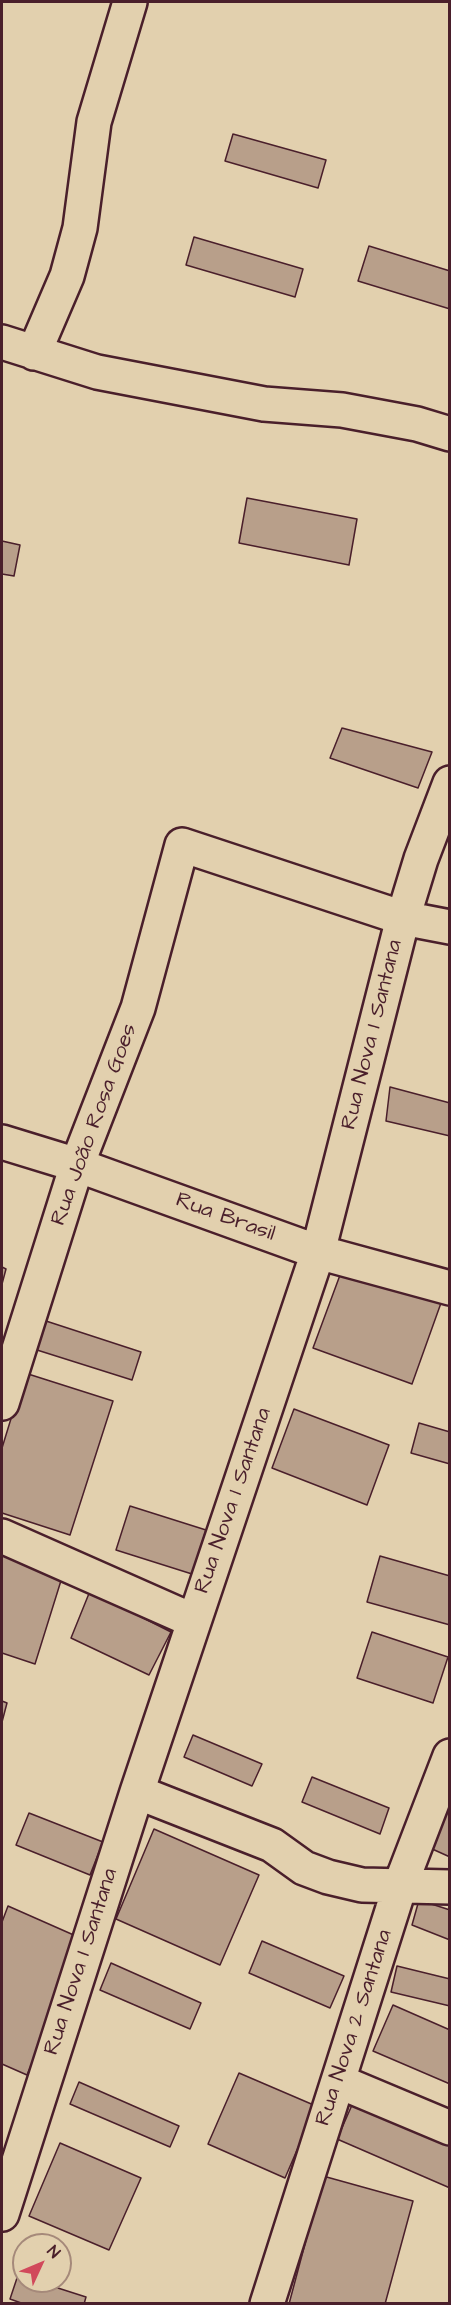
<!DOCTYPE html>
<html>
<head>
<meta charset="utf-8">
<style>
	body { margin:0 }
	#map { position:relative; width:451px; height:2305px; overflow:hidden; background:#e2d0ae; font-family:"Architects Daughter",sans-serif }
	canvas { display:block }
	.frame { position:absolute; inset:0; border:3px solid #4a1f2b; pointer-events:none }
	.north { position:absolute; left:12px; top:2233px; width:60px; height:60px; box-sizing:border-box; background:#e2d0ae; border:2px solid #a5897a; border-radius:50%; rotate:46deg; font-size:16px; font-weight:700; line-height:24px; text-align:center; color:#4a1f2b }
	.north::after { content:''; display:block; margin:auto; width:21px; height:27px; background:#d1495b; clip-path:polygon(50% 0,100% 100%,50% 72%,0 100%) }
</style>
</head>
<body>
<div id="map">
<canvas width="451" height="2305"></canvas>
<div class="frame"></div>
<div class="north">N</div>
</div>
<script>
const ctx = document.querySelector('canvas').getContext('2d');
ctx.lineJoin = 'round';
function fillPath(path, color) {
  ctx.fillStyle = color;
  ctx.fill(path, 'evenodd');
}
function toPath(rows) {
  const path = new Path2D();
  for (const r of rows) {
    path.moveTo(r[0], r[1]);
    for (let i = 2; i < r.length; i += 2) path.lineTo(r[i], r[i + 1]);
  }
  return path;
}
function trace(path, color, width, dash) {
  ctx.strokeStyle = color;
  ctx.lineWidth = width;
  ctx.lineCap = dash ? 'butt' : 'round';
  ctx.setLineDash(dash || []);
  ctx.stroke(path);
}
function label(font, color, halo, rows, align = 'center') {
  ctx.font = font + ' "Architects Daughter",sans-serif';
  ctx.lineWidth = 4.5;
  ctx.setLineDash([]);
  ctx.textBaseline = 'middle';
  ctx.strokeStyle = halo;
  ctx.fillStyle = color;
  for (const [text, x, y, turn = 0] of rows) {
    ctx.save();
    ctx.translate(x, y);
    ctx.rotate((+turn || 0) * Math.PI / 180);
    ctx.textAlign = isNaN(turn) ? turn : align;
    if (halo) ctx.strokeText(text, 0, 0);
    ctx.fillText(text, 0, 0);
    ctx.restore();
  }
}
const building = toPath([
	[233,134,326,160,318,188,225,161,233,134],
	[194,237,303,269,295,297,186,265,194,237],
	[369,246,450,271,450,309,358,281,369,246],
	[247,498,357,519,349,565,239,543,247,498],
	[2,541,20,545,14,576,2,574,2,541],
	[342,728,432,752,418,788,330,758,342,728],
	[390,1087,450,1103,450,1136,386,1121,390,1087],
	[2,1267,6,1269,2,1284,2,1267],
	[343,1267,441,1303,412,1384,313,1348,343,1267],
	[46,1321,141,1352,132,1380,37,1350,46,1321],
	[25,1373,113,1401,70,1535,2,1513,2,1448,25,1373],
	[294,1409,389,1445,367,1505,272,1468,294,1409],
	[419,1423,450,1432,450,1464,411,1453,419,1423],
	[130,1506,206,1530,192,1574,116,1550,130,1506],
	[2,1550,64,1571,35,1664,2,1653,2,1550],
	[380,1556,450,1576,450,1625,367,1602,380,1556],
	[90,1591,171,1632,149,1675,71,1638,90,1591],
	[372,1632,448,1657,433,1703,357,1678,372,1632],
	[2,1701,7,1703,2,1722,2,1701],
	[193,1735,262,1764,252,1786,184,1757,193,1735],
	[312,1777,389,1808,380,1834,302,1802,312,1777],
	[450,1803,450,1857,430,1848,450,1803],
	[29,1813,103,1842,90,1875,16,1845,29,1813],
	[154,1829,259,1875,220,1965,116,1919,154,1829],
	[419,1900,450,1910,450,1940,412,1925,419,1900],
	[8,1906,85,1940,27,2075,2,2064,2,1922,8,1906],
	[262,1941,344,1976,330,2008,249,1973,262,1941],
	[111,1963,201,2003,190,2029,100,1990,111,1963],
	[397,1966,450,1979,450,2006,391,1992,397,1966],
	[393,2005,450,2030,450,2084,373,2051,393,2005],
	[239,2073,316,2106,285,2178,208,2144,239,2073],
	[79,2082,179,2126,170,2147,70,2104,79,2082],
	[356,2096,450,2137,450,2188,337,2139,356,2096],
	[60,2143,141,2178,109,2250,29,2216,60,2143],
	[323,2176,413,2201,385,2304,289,2304,323,2176],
	[18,2275,24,2277,24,2281,36,2281,86,2297,84,2304,24,2304,10,2299,18,2275]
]);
fillPath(building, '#b89f8a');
trace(building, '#4a1f2b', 1.5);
const minor = toPath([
	[2,342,97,372,264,404,342,410,417,424,450,434],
	[34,353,67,276,80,228,94,122,130,2],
	[2,1142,77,1165,318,1252,450,1288],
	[2,1403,77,1165,138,1008,182,845,403,918,450,927],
	[2,1536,194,1621],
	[137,1792,272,1845,304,1868,328,1877,362,1885,450,1887],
	[338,2081,450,2128],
	[2,2214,137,1792,318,1252,403,918,421,859,450,783],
	[267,2304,400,1886,450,1756]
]);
trace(minor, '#4a1f2b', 38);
trace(minor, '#e2d0ae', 33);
label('22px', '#4a1f2b', '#e2d0ae', [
	["Rua Nova 1 Santana",373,1035,-76],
	["Rua João Rosa Goes",95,1125,-70],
	["Rua Brasil",225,1218,20],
	["Rua Nova 1 Santana",234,1501,-71],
	["Rua Nova 1 Santana",82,1962,-72],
	["Rua Nova 2 Santana",355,2028,-72]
]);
</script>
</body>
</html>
